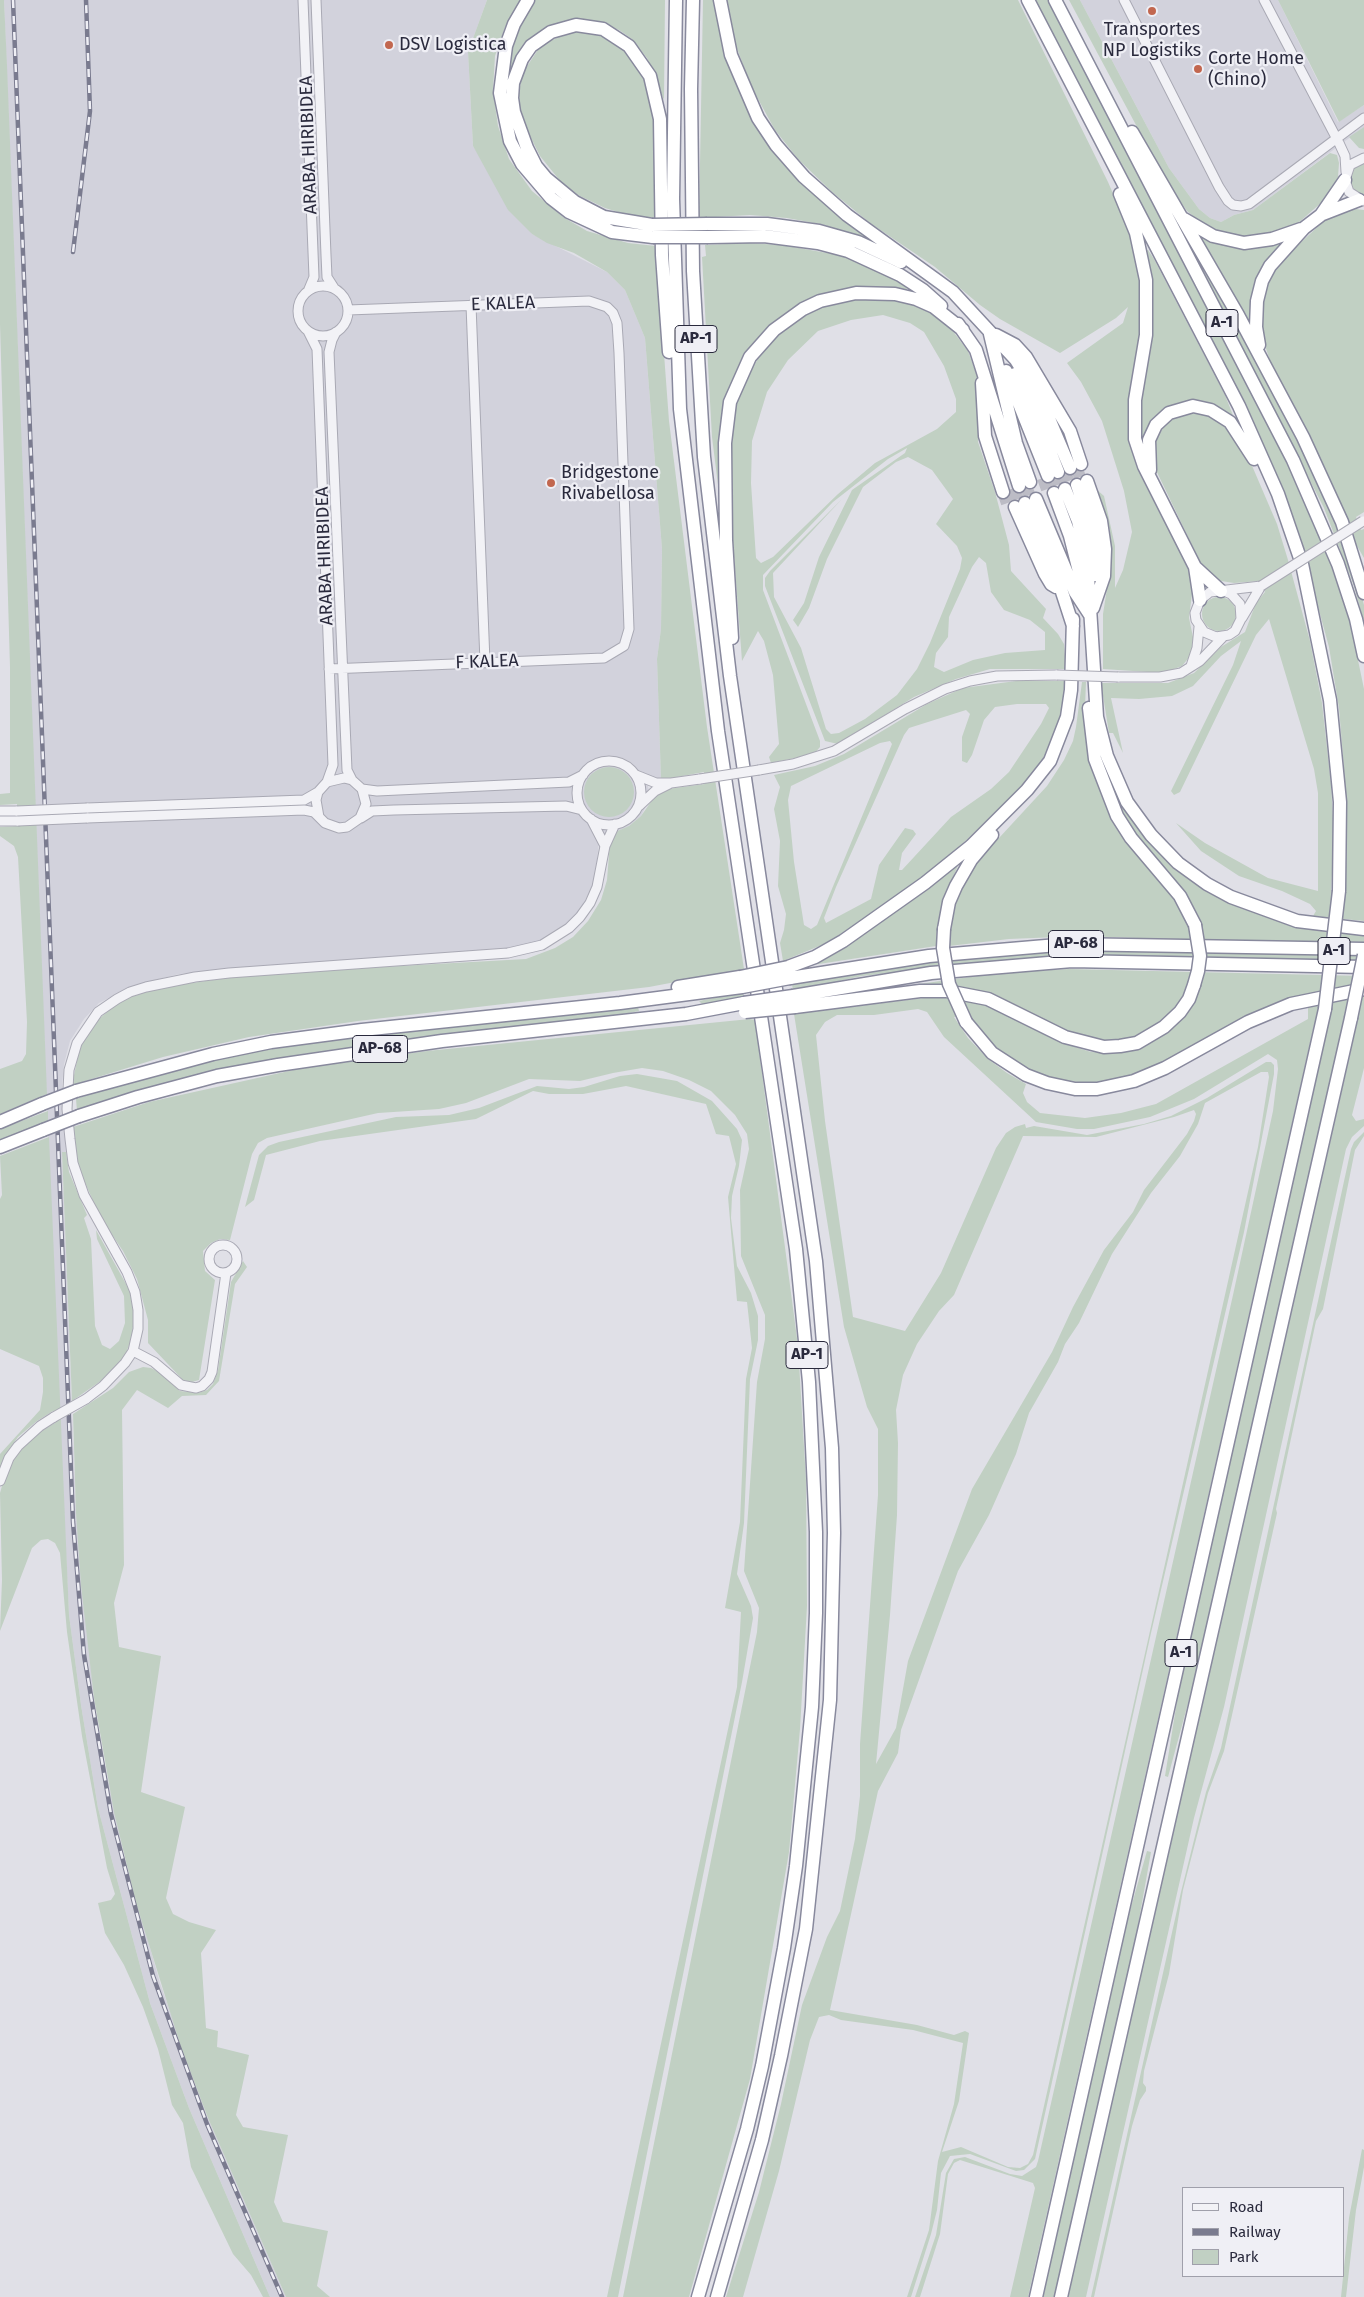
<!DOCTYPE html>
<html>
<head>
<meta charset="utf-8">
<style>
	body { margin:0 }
	#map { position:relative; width:1364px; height:2297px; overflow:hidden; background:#e0e0e7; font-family:"Fira Sans",sans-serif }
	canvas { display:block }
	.legend { position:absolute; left:1182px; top:2187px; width:162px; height:90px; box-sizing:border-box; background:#efeff5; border:1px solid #a0a0ab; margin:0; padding:6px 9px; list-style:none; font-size:15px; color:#2a2a3d }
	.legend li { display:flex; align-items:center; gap:10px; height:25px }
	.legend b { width:25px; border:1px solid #a0a0ab }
</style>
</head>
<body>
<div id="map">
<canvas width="1364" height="2297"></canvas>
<ul class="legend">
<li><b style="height:6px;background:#f2f2f6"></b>Road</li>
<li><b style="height:6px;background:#7a7b8f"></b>Railway</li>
<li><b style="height:14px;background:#c1d0c3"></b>Park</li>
</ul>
</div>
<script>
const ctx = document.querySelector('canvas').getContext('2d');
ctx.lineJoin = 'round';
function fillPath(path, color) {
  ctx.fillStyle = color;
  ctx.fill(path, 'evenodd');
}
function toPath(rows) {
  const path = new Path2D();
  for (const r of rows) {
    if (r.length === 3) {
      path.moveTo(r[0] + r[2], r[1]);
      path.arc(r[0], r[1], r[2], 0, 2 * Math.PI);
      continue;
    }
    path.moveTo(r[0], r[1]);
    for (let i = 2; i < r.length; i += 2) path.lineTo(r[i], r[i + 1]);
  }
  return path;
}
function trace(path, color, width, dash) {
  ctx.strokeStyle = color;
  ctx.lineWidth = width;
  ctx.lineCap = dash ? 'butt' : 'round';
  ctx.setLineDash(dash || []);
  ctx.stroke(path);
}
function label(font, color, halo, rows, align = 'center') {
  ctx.font = font + ' "Fira Sans",sans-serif';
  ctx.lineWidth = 4.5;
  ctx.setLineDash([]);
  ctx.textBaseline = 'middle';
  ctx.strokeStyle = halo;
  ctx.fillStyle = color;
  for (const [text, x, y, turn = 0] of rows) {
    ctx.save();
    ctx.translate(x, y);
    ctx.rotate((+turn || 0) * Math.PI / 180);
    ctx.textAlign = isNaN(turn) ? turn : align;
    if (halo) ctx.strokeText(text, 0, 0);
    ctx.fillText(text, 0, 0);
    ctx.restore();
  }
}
fillPath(toPath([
	[4,0,487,0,468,52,473,146,532,234,607,272,625,290,645,338,662,549,661,629,657,659,661,780,657,780,645,773,649,791,646,806,641,816,629,826,599,841,596,871,591,890,577,914,558,932,538,942,511,949,257,967,179,974,151,981,125,990,99,1003,84,1019,70,1041,64,1064,62,1085,66,1152,62,1153,76,1513,94,1698,100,1741,124,1855,160,1983,208,2118,286,2297,270,2297,189,2108,150,2003,98,1808,81,1705,69,1615,57,1368],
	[1080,0,1278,0,1338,122,1364,105,1364,127,1253,210,1234,215,1221,222,1210,218,1199,209,1169,168]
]), '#d2d2dc');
fillPath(toPath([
	[0,0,4,0,7,65,47,1094,0,1114,0,1069,22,1061,26,1054,27,1022,18,857,14,846,0,836,0,827,18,826,17,804,0,805,0,794,10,793,10,667,0,324],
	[487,0,521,0,505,27,495,56,493,90,498,126,509,159,532,191,563,217,587,231,628,243,656,246,669,421,707,727,744,969,649,987,358,1021,249,1037,163,1057,72,1085,80,1046,90,1027,117,1003,138,994,163,987,255,974,526,959,555,948,573,937,588,921,601,900,607,880,610,841,613,833,629,826,641,816,655,796,667,789,705,784,704,772,661,780,657,659,661,629,662,549,645,338,625,290,607,272,574,253,547,243,532,234,508,210,473,146,468,52],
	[534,0,665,0,664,100,647,58,632,39,619,30,600,23,575,20,547,26,526,44,507,97,507,71,512,48,523,17],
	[703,0,715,0,727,57,746,106,780,156,815,195,882,248,825,225,787,218,750,215,699,218],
	[726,0,1018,0,1108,182,1128,228,1138,264,1143,302,1142,336,1130,432,1194,578,1189,618,1194,642,1191,655,1182,666,1163,673,1103,669,1103,614,1111,563,1110,531,1095,488,1104,496,1115,546,1115,588,1123,570,1132,532,1124,491,1102,421,1081,382,1067,363,1123,323,1128,307,1116,318,1060,353,1000,319,980,305,935,267,870,223,832,192,798,159,775,130,752,88,736,46],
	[1034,0,1049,0,1288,460,1333,566,1348,612,1364,689,1364,921,1313,916,1316,911,1310,904,1282,891,1239,876,1201,851,1176,823,1205,843,1268,878,1318,891,1318,793,1314,769,1269,619,1256,635,1180,792,1174,795,1171,791,1233,665,1241,641,1221,656,1193,686,1172,696,1139,699,1111,698,1123,753,1113,733,1109,733,1101,683,1168,683,1194,673,1221,647,1245,632,1256,603,1265,592,1259,581,1234,583,1221,581,1211,575,1202,566,1155,468,1154,444,1167,421,1179,414,1205,413,1226,425,1239,440,1253,468,1277,524,1288,560,1310,641,1322,703,1331,784,1334,836,1331,892,1345,894,1347,837,1344,769,1339,708,1329,647,1297,529,1254,423],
	[1069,0,1080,0,1169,168,1199,209,1210,218,1221,222,1234,215,1253,210,1330,153,1337,155,1339,163,1338,177,1330,195,1297,224,1270,236,1246,239,1221,233,1203,224,1187,211,1166,181],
	[1278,0,1364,0,1364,105,1339,122],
	[573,31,591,32,610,37,625,49,647,82,656,128,656,218,628,215,605,208,578,195,561,182,540,156,527,130,520,112,519,93,522,74,541,45],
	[1364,127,1364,149,1359,148,1349,137],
	[1364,162,1364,196,1355,192,1350,183,1351,172,1354,168],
	[1356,209,1364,210,1364,512,1356,517,1361,530,1364,529,1364,558,1353,539,1271,364,1263,339,1260,320,1262,300,1269,279,1281,261,1325,220,1340,212],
	[1196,233,1211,240,1285,242,1280,247,1251,326],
	[747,243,782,245,844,256,884,272,908,287,906,290,871,288,813,299,737,372,720,501,712,437,702,257,706,256,705,245],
	[1196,248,1280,398,1348,547,1364,605,1364,622,1354,586,1324,508,1193,251],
	[1145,250,1148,250,1154,259,1225,395,1234,418,1168,408,1143,453,1137,427],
	[853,298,900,300,923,307,949,326,968,351,977,376,978,442,995,492,1009,545,1011,571,1046,609,1043,618,1058,634,1064,644,1066,669,990,669,956,679,914,697,838,744,825,741,765,586,765,578,770,571,842,499,773,573,774,597,801,648,826,729,831,734,839,733,865,719,897,695,917,669,930,643,960,569,962,558,957,546,936,524,953,499,932,470,908,457,896,462,863,487,827,559,809,608,798,627,793,620,804,603,819,557,852,490,905,453,907,448,888,459,833,502,763,575,763,590,820,741,820,747,814,754,771,763,769,757,779,744,773,675,764,641,758,631,742,661,732,529,731,456,734,420,739,392,764,348,782,330,804,315,827,304],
	[883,315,910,323,924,332,944,366,956,399,956,412,937,429,875,463,838,494,773,557,761,563,756,558,751,483,752,441,767,392,788,360,818,331,851,320],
	[979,557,986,563,991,592,1004,610,1030,620,1045,632,1045,650,1005,653,973,660,944,672,934,667,936,653,948,637,949,617,972,567],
	[1219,614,17],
	[1016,681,1065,681,1061,722,1041,768,955,851,898,898,829,942,783,961,780,943,784,930,786,914,778,886,780,841,774,809,780,787,774,775,815,766,844,754,927,704,963,688],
	[1017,704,1046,704,1049,708,1041,724,1009,772,991,789,951,817,902,870,899,870,902,853,916,834,913,830,905,828,879,865,871,899,826,923,824,918,836,887,904,735,909,728,966,710,970,714,962,737,962,761,967,763,972,755,984,720,995,707],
	[890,741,892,744,817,925,811,929,804,925,794,862,788,800,791,786,880,743],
	[1082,682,1086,682,1085,708,1096,777,1186,911,1194,940,1082,936,1009,939,949,946,950,930,957,899,975,864,1047,786,1064,760,1073,741,1076,727],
	[609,792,25],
	[1106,774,1108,774,1147,838,1163,857,1212,894,1244,909,1279,920,1364,933,1364,942,1204,940,1200,919,1191,902,1149,852,1129,823,1115,798],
	[959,863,942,904,937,930,936,946,806,966],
	[1068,950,1364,956,1364,962,1060,955,862,976,793,991,792,984,930,962],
	[1069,969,1364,976,1364,983,1316,992,1280,1002,1145,1072,1100,1083,1058,1081,1032,1072,994,1049,979,1031,969,1014,954,1017,968,1038,988,1059,1007,1073,1026,1084,1023,1093,1027,1102,1040,1113,1085,1118,1121,1113,1156,1104,1308,1019,1308,1007,1364,996,1364,1068,1352,1115,1356,1121,1364,1119,1364,1126,1352,1137,1346,1149,1224,1707,1194,1818,1086,2297,1068,2297,1359,1015,1344,1018,1194,1681,1168,1777,1165,1776,1178,1695,1327,1026,1314,1025,1028,2297,1010,2297,1035,2188,1033,2183,960,2160,954,2163,948,2174,940,2234,920,2297,915,2297,936,2235,946,2173,954,2159,965,2157,1010,2174,1022,2176,1036,2167,1038,2161,1233,1295,1273,1111,1278,1069,1277,1060,1268,1054,1194,1099,1150,1117,1094,1129,1077,1129,1036,1122,944,1037,927,1012,918,1009,874,1015,837,1015,825,1022,816,1035,825,1121,853,1317,905,1331,941,1273,996,1148,1006,1133,1015,1127,1025,1124,1026,1128,1034,1126,1087,1135,1144,1124,1171,1116,1207,1098,1266,1062,1271,1062,1274,1065,1274,1074,1244,1232,1151,1633,1035,2159,1024,2170,1016,2171,970,2154,950,2156,941,2173,937,2210,931,2234,911,2297,907,2297,929,2230,938,2161,954,2104,963,2043,913,2030,841,2020,829,2015,819,2017,810,2040,779,2171,743,2297,726,2297,759,2192,781,2104,802,2005,827,1937,840,1911,855,1839,860,1796,860,1744,878,1495,878,1429,867,1407,844,1327,794,1014,940,996,992,1006,1075,1047,1091,1052,1113,1053,1155,1040,1174,1026,1188,1011,1185,997,1160,1025,1141,1035,1122,1041,1091,1042,986,995,869,993,869,991,998,973],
	[1261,1072,1268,1072,1269,1077,1258,1147,1033,2155,1028,2164,1020,2168,1008,2167,961,2147,942,2152,959,2101,969,2033,965,2031,954,2035,917,2025,830,2010,878,1791,898,1753,901,1730,958,1571,989,1515,1016,1454,1029,1413,1058,1362,1065,1344,1079,1323,1112,1254,1151,1193,1180,1156,1198,1124,1205,1103],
	[1194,1110,1196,1114,1194,1121,1187,1134,1144,1190,1133,1212,1104,1250,1073,1307,1052,1352,972,1489,908,1661,896,1728,876,1764,890,1615,897,1515,898,1443,896,1410,903,1375,917,1344,939,1311,954,1295,1023,1136,1096,1137,1174,1117],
	[743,992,744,999,702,1004,699,1001],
	[638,1007,639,1011,619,1015,303,1054,201,1074,77,1111,76,1099,144,1076,270,1048,399,1031],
	[750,1019,755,1020,798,1346,806,1480,807,1606,800,1729,789,1852,750,2079,689,2297,623,2297,757,1632,759,1608,744,1571,757,1382,765,1339,765,1315,741,1256,740,1190,749,1149,747,1134,735,1115,711,1091,689,1080,663,1071,642,1068,613,1073,580,1081,529,1079,466,1103,439,1109,378,1113,267,1138,258,1143,252,1154,230,1240,220,1239,211,1243,203,1251,205,1271,215,1280,199,1380,192,1382,183,1380,148,1343,148,1320,137,1279,123,1251,102,1220,79,1170,73,1127,149,1102,298,1069,427,1051],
	[637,1074,677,1081,712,1101,737,1129,742,1140,739,1166,732,1196,731,1218,737,1266,751,1293,758,1316,758,1340,750,1379,744,1523,737,1574,751,1606,753,1618,742,1682,618,2297,607,2297,737,1687,741,1612,725,1608,740,1522,746,1379,752,1348,747,1302,737,1301,728,1197,736,1164,729,1136,716,1134,706,1104,626,1086,583,1094,549,1094,533,1091,476,1119,320,1141,266,1155,254,1200,245,1207,259,1155,268,1146,279,1142,396,1117,449,1115,479,1108,537,1086,569,1089,584,1087,620,1076],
	[48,1111,48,1122,0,1141,0,1129],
	[1364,1132,1364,1136,1355,1150,1323,1309,1316,1321,1276,1509,1277,1513,1224,1751,1208,1793,1183,1890,1169,1974,1144,2071,1143,2083,1146,2087,1146,2091,1140,2100,1132,2126,1094,2297,1091,2297,1181,1892,1206,1792,1221,1748,1351,1149,1354,1142],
	[49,1137,69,1615,81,1705,98,1808,150,2003,189,2108,270,2297,263,2297,251,2275,233,2254,191,2167,183,2123,172,2105,158,2049,143,2007,124,1965,105,1933,98,1903,111,1900,115,1894,107,1868,82,1736,67,1632,60,1553,55,1543,48,1539,41,1540,32,1548,0,1631,2,1580,0,1493,6,1472,17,1453,30,1438,55,1423,53,1411,37,1421,18,1437,5,1456,0,1468,0,1454,40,1410,43,1392,43,1378,39,1366,0,1349,0,1199,2,1195,0,1156],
	[62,1152,66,1152,69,1172,87,1215,84,1218,91,1239,95,1326,102,1345,110,1349,119,1341,125,1323,124,1296,97,1239,96,1230,130,1291,134,1315,132,1337,125,1356,108,1376,72,1401],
	[243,1261,247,1267,235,1284,219,1381,206,1395,182,1396,168,1408,137,1390,122,1410,124,1565,114,1603,119,1647,161,1656,141,1792,185,1807,166,1898,173,1914,189,1922,216,1930,201,1953,206,2028,218,2031,217,2047,249,2055,236,2115,243,2127,288,2135,274,2202,283,2222,328,2231,317,2286,330,2297,286,2297,208,2118,181,2047,136,1903,114,1812,94,1698,81,1585,76,1513,73,1414,113,1388,129,1372,143,1367,151,1368,159,1372,180,1391,198,1393,207,1390,213,1384,218,1370,231,1282],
	[1147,1851,1151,1852,1132,1959,1055,2297,1042,2297,1124,1932],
	[1362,2149,1364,2150,1364,2167,1356,2210,1346,2297,1341,2297,1349,2218]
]), '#c1d0c3');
trace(toPath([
	[1076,466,1082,483],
	[1064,470,1071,487],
	[1053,474,1060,491],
	[1043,478,1049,495],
	[1025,484,1032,501],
	[1014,488,1020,505],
	[1003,492,1009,509]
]), '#bcbcc5', 12, [12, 6]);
const minor = toPath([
	[303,0,314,277,309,289],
	[316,0,326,255,327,277,334,288],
	[1124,0,1219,187,1228,201,1233,205,1241,206,1249,204,1364,118],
	[1264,0,1339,143,1345,156,1346,172],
	[1363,201,1349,192,1345,180,1350,165,1364,158],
	[323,311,25],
	[471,305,485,662],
	[308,331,317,349,333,765,327,782],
	[336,332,332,340,329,352,347,770,352,780],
	[1224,591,1231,594,1240,604,1241,619,1235,631,1229,635,1216,637,1204,632,1196,620,1195,613,1200,600,1210,592,1261,586],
	[1242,618,1261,586],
	[1191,666,1197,648,1199,627],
	[329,669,604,658,624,646,629,629,619,353,617,323,613,313,607,307,589,301,348,310],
	[1118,677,1160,677,1181,673,1200,661,1223,637],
	[609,793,32],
	[759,770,793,764,834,751,905,709,945,689,970,681,997,676,1057,675],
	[636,775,656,783,671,783,700,779],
	[362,789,377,791,569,782,583,775],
	[639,806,655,791,669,784],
	[87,808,304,800,318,792],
	[0,811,17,811],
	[87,818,304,810,314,812,325,823,339,828,347,827,360,818,366,804,362,789,352,780,344,778,327,782,318,792,316,800,319,817],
	[361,818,372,811,394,810,566,806,582,810],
	[591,819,605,846],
	[0,821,18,821],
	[223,1259,14],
	[133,1351,154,1362,181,1385,196,1388,202,1386,209,1379,212,1372,226,1273],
	[86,1399,103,1386,125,1363,133,1351,138,1329,138,1310,135,1292,127,1272,84,1195,73,1163,70,1139,67,1109,69,1070,77,1043,98,1012,117,999,130,992,146,987,195,977,229,973,508,953,542,945,569,928,580,917,590,903,597,887,605,846,615,824],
	[0,1481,9,1458,18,1446,40,1426,54,1417]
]);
const highway = toPath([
	[528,0,514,24,506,46,500,93,510,141,522,164,551,198,569,212,612,232,653,237],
	[676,0,673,199,680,409,718,731,796,1249,809,1382,816,1532,816,1613,812,1707,796,1866,784,1948,762,2066,747,2129,698,2297],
	[693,0,691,89,693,271,704,457,730,676,816,1261,832,1448,834,1533,830,1700,806,1929,781,2056,762,2140,717,2297],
	[720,0,731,55,758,118,776,145,804,177,847,215,953,292,1016,360,1042,402,1070,468],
	[1028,0,1239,406,1278,494,1302,564,1330,700,1340,802,1339,891],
	[1055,0,1293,460,1338,564,1356,619,1364,656],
	[1132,132,1238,315,1303,437,1342,522,1364,593],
	[1120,194,1136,233,1146,280,1146,335,1135,400,1135,439,1144,466,1195,567,1200,600],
	[1323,214,1359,200],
	[1184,219,1213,236,1244,243,1272,239,1301,229],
	[707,224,767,224,819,231,858,242,901,262],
	[652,225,604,217,575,202,546,178,536,166,527,148,514,112,512,98,513,83,522,59,531,46,551,32,576,25,603,29,629,46,650,76,660,119,662,255,669,352],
	[708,237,764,236,818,243,848,251,900,275,923,290,941,306],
	[958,324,976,350,1019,486],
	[990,334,1016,443,1030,482],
	[996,335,1015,345,1026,357,1070,431,1081,464],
	[1259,345,1256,327,1257,301,1262,281,1270,266,1304,228,1321,215,1345,180],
	[1006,371,1048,476],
	[1015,374,1036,415,1058,472],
	[982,383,985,436,1003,492],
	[1150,470,1149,440,1156,425,1169,413,1193,406,1211,410,1230,422,1254,459],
	[1087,481,1101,521,1105,549,1104,576,1093,608],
	[1077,485,1091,528,1096,560,1095,575],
	[1065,489,1078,521,1087,561,1097,717,1107,756,1127,802,1151,835,1178,863,1207,884,1231,897,1297,921,1364,929],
	[1054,493,1070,536,1084,591],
	[1036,499,1075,592,1090,615],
	[1025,503,1061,589,1073,626],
	[1015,507,1045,574,1051,584,1056,587],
	[1195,567,1221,591],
	[732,638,726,540,725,443,730,402,750,357,774,330,803,309,820,301,856,293,895,294,916,299,934,307,963,330],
	[1089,708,1095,759,1117,816,1131,838,1180,896,1195,925],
	[944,929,949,902,956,886,971,860,992,835],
	[788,967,815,957,843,941,925,883,971,846,1027,790,1050,761,1067,717,1071,690,1073,619],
	[790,978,929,956,1069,944,1364,949],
	[678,987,740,977],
	[793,996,931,973,1072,961,1364,967],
	[795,1007,920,991,947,991,988,999,1065,1037,1104,1047,1120,1046,1137,1043,1164,1027,1180,1012,1189,999,1194,985],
	[966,1022,992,1053,1026,1075,1047,1083,1075,1089,1097,1089,1134,1081,1165,1068,1248,1022,1291,1004,1364,989],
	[76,1091,213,1054,271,1042,362,1030,620,1003,742,987],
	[79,1116,138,1097,217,1076,278,1065,442,1041,686,1014,744,1003],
	[0,1122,42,1104],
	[0,1147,43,1130],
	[1036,2297,1325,1009],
	[1061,2297,1351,1018]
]);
trace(minor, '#a9a9b4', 11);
trace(highway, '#88899d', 15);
trace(minor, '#f2f2f6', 9);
trace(highway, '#fff', 12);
const rail = toPath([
	[13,0,73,1522,84,1655,111,1814,153,1976,207,2124,282,2297],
	[73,252,90,111,86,0]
]);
trace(rail, '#7a7b8f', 4.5);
trace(rail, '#efeff5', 2.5, [8]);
const minorBridge = toPath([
	[1261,586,1363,521],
	[1057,675,1118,677],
	[700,779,759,770],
	[17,811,87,808],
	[18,821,87,818],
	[54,1417,86,1399]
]);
const highwayBridge = toPath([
	[652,225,707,224],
	[653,237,708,237],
	[944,929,943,948,949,984,966,1022],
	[740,977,788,967],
	[1194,985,1198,971,1200,956,1195,925],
	[742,987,790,978],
	[744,1003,793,996],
	[1325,1009,1339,891],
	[745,1012,795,1007],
	[1351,1018,1364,955],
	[42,1104,76,1091],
	[43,1130,79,1116]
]);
trace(minorBridge, '#a9a9b4', 11, []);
trace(highwayBridge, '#88899d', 15, []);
trace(minorBridge, '#f2f2f6', 9);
trace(highwayBridge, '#fff', 12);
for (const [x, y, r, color] of [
	[1152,11,5,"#c2674f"],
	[389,45,5,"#c2674f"],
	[1198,69,5,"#c2674f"],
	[551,483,5,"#c2674f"]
]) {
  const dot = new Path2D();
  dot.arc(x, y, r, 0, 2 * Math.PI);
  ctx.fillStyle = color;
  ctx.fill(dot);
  trace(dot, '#efeff5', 2);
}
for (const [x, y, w] of [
	[1222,323,32],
	[696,339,42],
	[1076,944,55],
	[1334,951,32],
	[380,1049,55],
	[807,1355,42],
	[1181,1653,32]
]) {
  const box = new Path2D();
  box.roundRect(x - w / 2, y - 13.5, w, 27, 4);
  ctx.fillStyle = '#efeff5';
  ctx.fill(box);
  trace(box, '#2a2a3d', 1);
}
label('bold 16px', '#2a2a3d', null, [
	["A-1",1222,323],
	["AP-1",696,339],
	["AP-68",1076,944],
	["A-1",1334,951],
	["AP-68",380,1049],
	["AP-1",807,1355],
	["A-1",1181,1653]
]);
label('18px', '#2a2a3d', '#efeff5', [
	["Transportes",1152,30,"center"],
	["NP Logistiks",1152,51,"center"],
	["DSV Logistica",399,45],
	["Corte Home",1208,59],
	["(Chino)",1208,80],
	["Bridgestone",561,473],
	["Rivabellosa",561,494]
], 'left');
label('18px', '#2a2a3d', '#efeff5', [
	["ARABA HIRIBIDEA",309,145,-92],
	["E KALEA",503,304,-2],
	["ARABA HIRIBIDEA",325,556,-92],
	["F KALEA",487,662,-2]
]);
</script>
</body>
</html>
